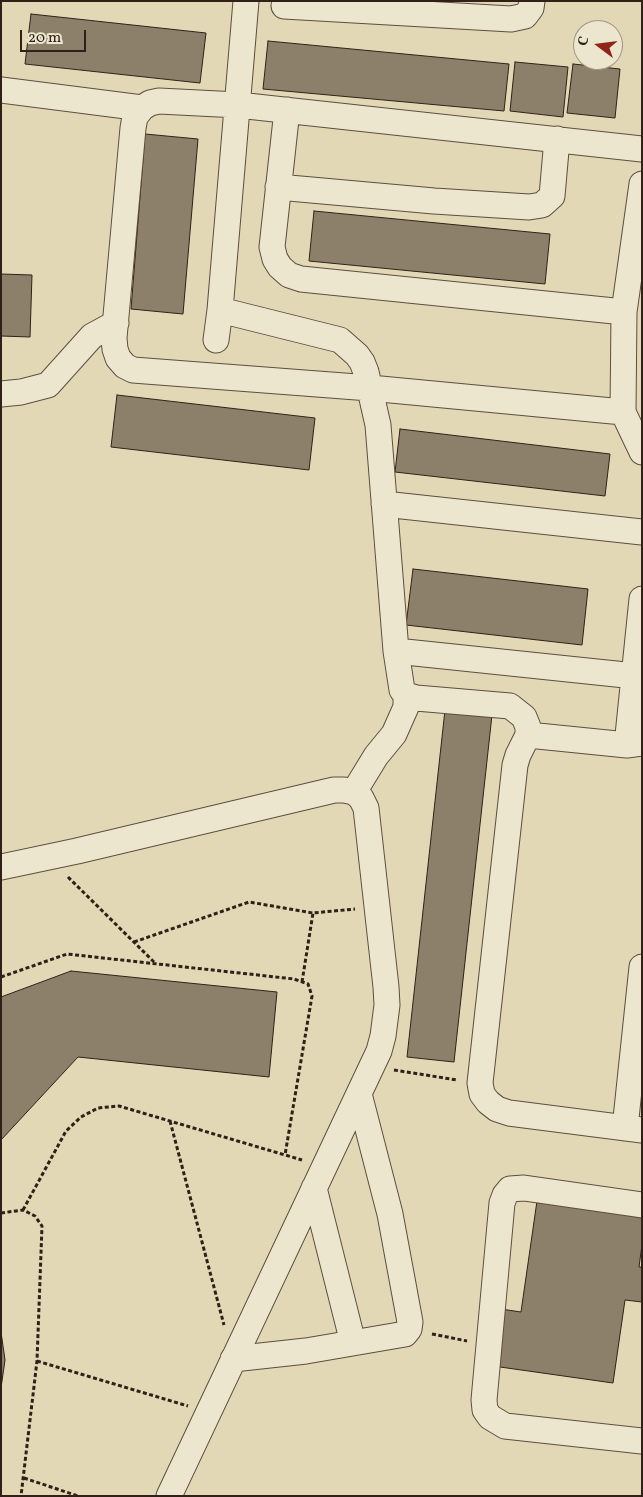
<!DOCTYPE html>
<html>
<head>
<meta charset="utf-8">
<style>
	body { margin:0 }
	#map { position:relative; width:643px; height:1497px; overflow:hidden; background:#e2d8b5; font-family:Vollkorn,serif }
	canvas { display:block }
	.frame { position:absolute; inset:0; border:2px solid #312018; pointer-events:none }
	.north { position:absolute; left:573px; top:20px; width:50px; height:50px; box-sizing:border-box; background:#ece6cf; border:1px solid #a19786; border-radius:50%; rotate:285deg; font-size:14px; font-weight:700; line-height:20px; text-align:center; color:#312018 }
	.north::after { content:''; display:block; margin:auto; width:18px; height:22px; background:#8f2418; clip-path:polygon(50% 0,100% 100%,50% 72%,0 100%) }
	.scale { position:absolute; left:20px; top:30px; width:66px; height:22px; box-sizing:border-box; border:2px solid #312018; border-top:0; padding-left:6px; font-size:15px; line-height:18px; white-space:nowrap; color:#312018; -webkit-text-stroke:4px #ece6cf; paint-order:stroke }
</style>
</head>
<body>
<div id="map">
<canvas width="643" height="1497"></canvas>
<div class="frame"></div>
<div class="north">С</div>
<div class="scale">20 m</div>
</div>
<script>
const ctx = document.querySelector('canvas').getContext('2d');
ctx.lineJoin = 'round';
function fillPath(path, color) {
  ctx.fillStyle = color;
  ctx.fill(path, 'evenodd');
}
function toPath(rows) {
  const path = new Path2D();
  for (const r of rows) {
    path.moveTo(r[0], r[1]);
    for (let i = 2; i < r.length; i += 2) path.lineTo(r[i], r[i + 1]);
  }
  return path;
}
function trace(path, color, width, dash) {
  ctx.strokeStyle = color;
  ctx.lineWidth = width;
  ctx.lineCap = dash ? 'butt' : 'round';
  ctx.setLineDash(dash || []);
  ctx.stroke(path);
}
const building = toPath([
	[31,14,206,33,200,83,25,64,31,14],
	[268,41,509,64,504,111,263,89,268,41],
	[515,62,568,67,563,117,510,111,515,62],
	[573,64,620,69,615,118,567,113,573,64],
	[145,134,198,139,183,314,131,309,145,134],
	[314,211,550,234,545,284,309,261,314,211],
	[1,274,32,275,30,337,1,336,1,274],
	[117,395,315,418,309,470,111,447,117,395],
	[400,429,610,454,605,496,395,472,400,429],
	[413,569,588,589,582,645,406,625,413,569],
	[445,710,492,715,454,1062,407,1057,445,710],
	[71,971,277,992,269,1077,78,1057,1,1140,1,997,71,971],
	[537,1201,642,1216,642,1245,639,1267,642,1267,642,1302,625,1300,613,1383,493,1366,501,1309,521,1312,537,1201],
	[1,1332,5,1360,1,1388,1,1332]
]);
fillPath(building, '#8d806a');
trace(building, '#312018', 1);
const minor = toPath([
	[246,1,220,310,340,340,357,355,362,362,366,372,378,425,396,651,402,690,406,695,416,698,510,706,524,717,528,727,528,735],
	[284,6,511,19,525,16,531,8,532,1],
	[1,90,142,108],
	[287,110,272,247,275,259,280,267,289,275,301,279,624,312],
	[642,184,624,312,623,412,642,452],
	[278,187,434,201,529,207,542,205,552,196,557,139],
	[216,340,220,310],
	[1,394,21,392,48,385,92,336,116,323],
	[623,412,370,388,133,370,125,366,118,358,115,349,114,338,133,128,135,117,142,108,150,103,159,101,238,105,642,149],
	[384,504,642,532],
	[396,651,635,676],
	[642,743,627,745,528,735,518,755,515,765,480,1083,482,1094,488,1102,497,1109,509,1113,642,1130],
	[627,745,642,599],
	[354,792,376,756,394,734,406,707,406,695],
	[1,867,77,851,334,790,344,790,354,792,361,798,366,808,386,987,387,1005,383,1036,379,1051,169,1496],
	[625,1128,642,967],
	[314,1188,353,1343],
	[642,1205,524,1188,510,1189,505,1195,502,1203,484,1400,485,1410,490,1417,505,1426,642,1441],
	[233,1359,306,1351,405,1334,409,1329,410,1322,390,1214,359,1094]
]);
trace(minor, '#5d4e3f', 27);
trace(toPath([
	[68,877,154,962],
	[134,942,249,902,313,913],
	[1,977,67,954,294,979,308,984,312,996,285,1155],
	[302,982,313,913,355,909],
	[394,1070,457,1080],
	[170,1121,224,1325],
	[23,1210,66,1131,81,1117,98,1108,119,1106,302,1160],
	[1,1213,23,1210,35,1216,42,1226,37,1361,21,1496],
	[432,1334,467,1341],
	[37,1361,188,1406],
	[24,1478,78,1496]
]), '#312018', 3, [4, 2.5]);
trace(minor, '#ece6cf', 25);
</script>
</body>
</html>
